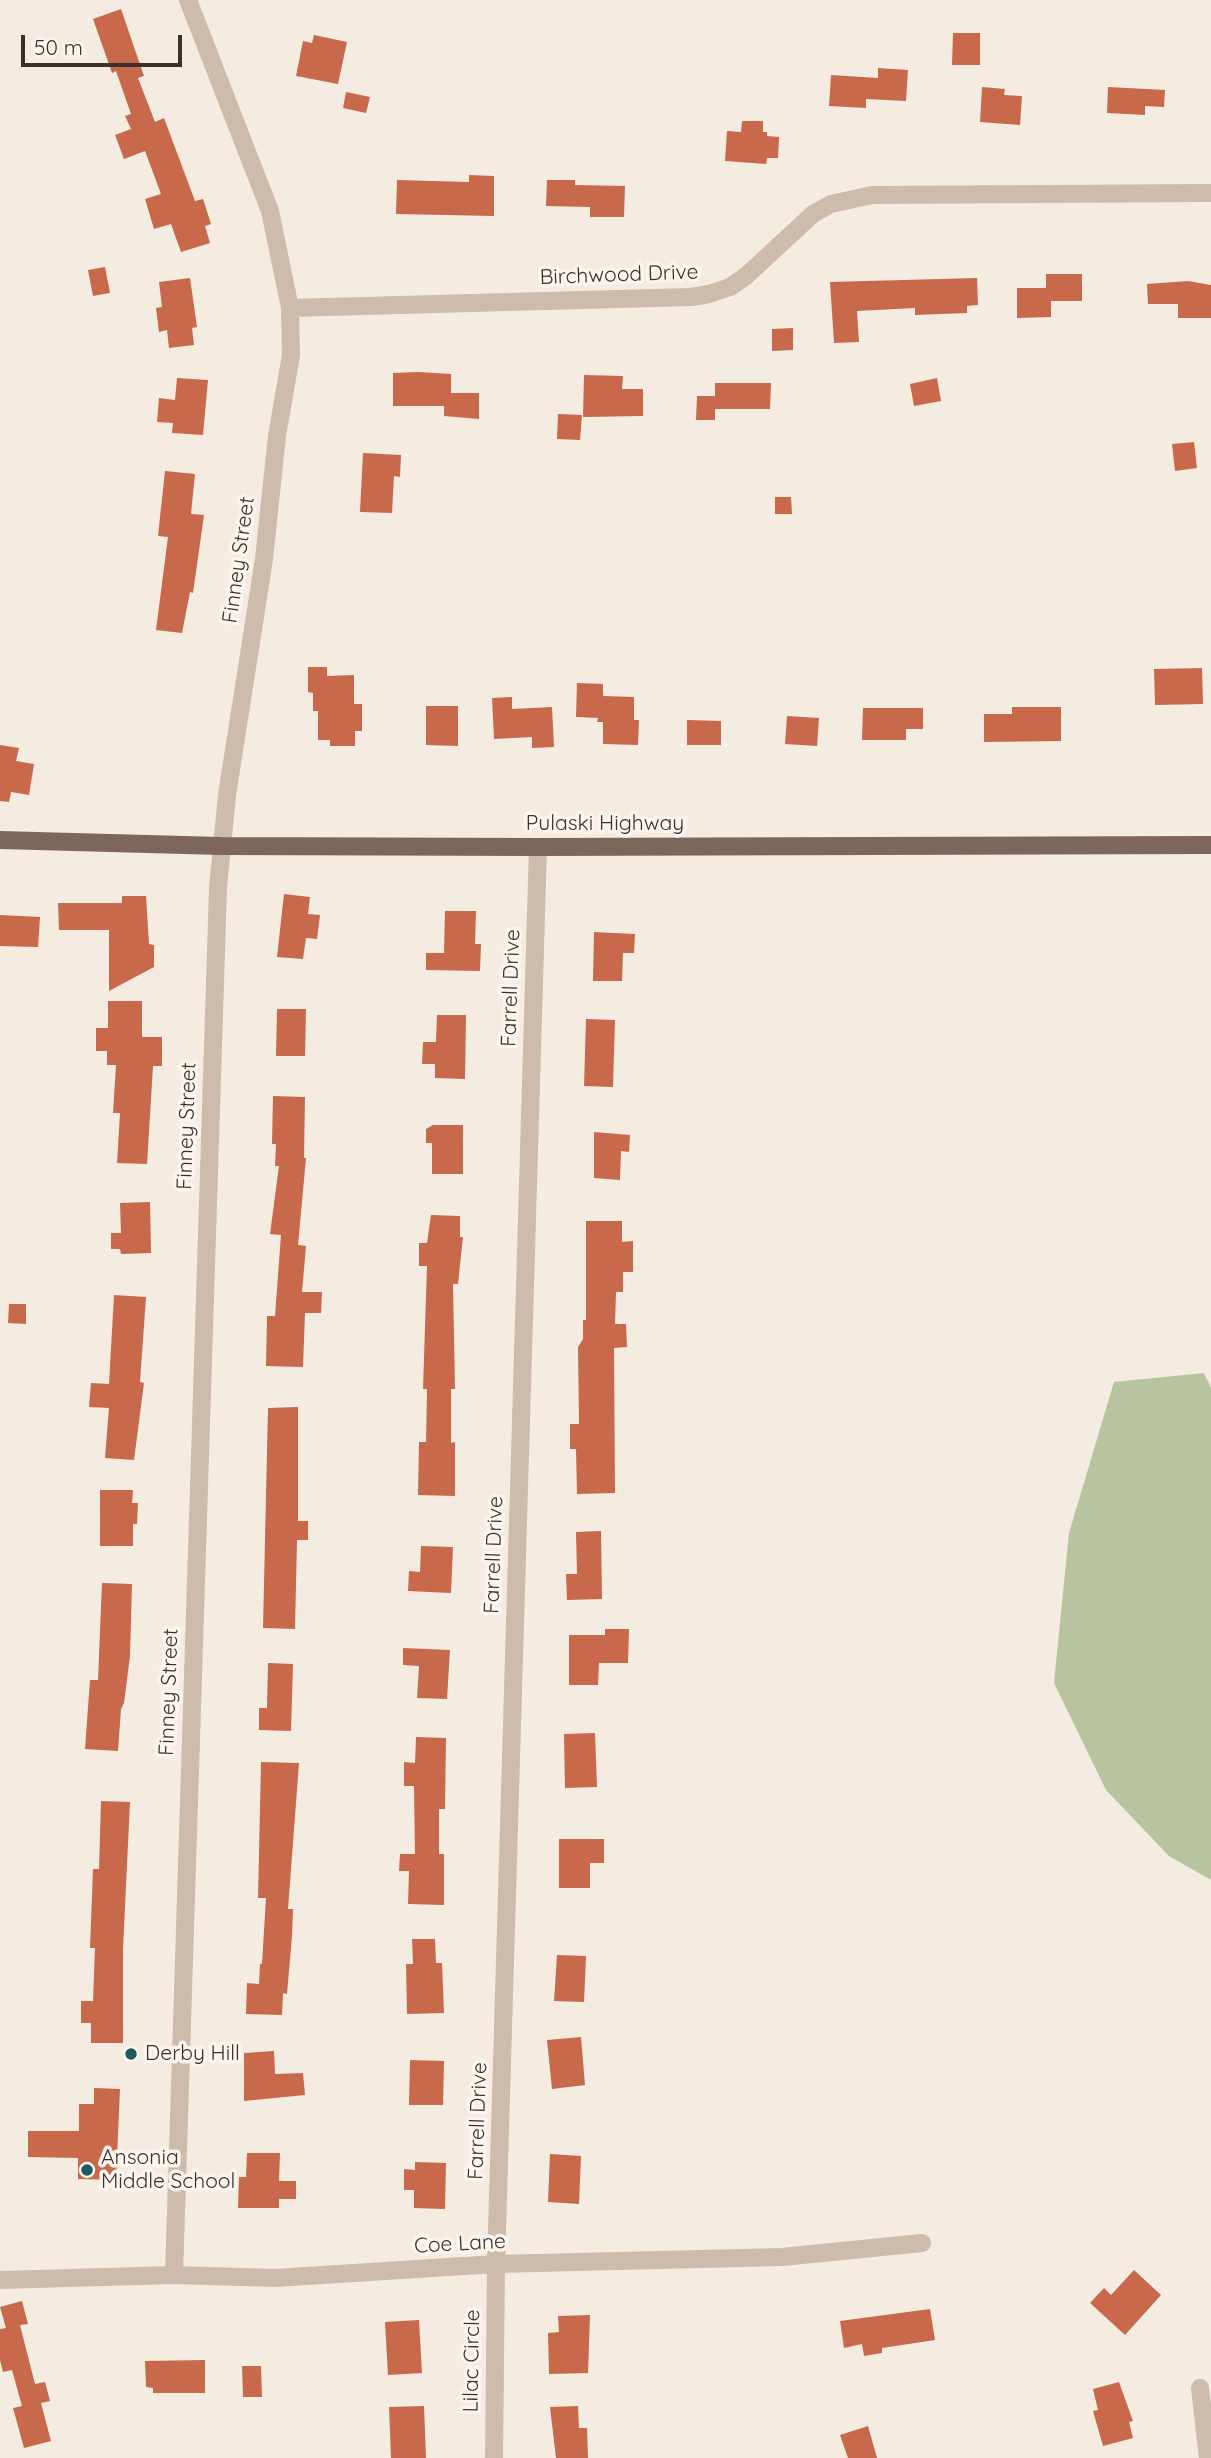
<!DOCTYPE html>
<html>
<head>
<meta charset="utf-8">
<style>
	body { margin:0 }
	#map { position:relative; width:1211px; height:2458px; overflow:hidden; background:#f4ebe1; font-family:Quicksand,sans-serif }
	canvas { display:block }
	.scale { position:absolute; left:21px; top:35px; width:161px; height:32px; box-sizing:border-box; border:4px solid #3b302b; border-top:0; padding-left:9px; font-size:21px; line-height:24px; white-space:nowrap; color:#3b302b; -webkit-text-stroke:5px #fbf5ee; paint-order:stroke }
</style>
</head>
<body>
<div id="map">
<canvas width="1211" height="2458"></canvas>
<div class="scale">50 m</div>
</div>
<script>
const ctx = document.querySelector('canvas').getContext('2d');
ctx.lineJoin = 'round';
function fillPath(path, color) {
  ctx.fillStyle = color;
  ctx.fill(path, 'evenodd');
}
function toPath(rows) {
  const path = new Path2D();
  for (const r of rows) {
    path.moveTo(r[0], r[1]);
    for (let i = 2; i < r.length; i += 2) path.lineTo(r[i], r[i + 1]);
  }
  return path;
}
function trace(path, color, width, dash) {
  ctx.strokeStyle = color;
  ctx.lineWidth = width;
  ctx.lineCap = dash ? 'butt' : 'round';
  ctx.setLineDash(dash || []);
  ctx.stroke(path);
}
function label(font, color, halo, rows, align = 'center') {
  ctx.font = font + ' Quicksand,sans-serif';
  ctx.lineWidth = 7;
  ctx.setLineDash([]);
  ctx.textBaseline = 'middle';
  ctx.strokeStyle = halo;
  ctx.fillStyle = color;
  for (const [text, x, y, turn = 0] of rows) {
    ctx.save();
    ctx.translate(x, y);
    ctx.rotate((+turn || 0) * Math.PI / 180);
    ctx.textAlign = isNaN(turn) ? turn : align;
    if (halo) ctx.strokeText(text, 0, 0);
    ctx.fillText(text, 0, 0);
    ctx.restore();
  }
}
fillPath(toPath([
	[1204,1373,1211,1388,1211,1880,1169,1856,1106,1790,1054,1683,1069,1533,1114,1382]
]), '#b8c4a0');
fillPath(toPath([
	[121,9,144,76,138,78,155,122,164,118,195,201,203,199,211,224,205,226,210,243,181,252,171,224,154,229,145,199,161,194,145,151,124,159,115,135,131,129,125,116,131,114,116,71,112,73,93,19],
	[953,33,980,33,980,65,952,65],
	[314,35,347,42,338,84,296,76,303,41,312,43],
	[878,68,908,70,906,101,866,99,866,108,829,106,831,75,878,78],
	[982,87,1005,89,1004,95,1022,96,1020,125,980,122],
	[1108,87,1165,90,1164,107,1145,106,1145,115,1107,113],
	[346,92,370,97,366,113,343,108],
	[742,121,763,121,763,132,767,132,767,136,779,137,778,158,767,158,766,164,725,161,727,131,741,132],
	[469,175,494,176,494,216,396,214,397,180,469,182],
	[547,180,575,180,575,185,625,186,624,217,590,217,590,207,546,206],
	[105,267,110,293,93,296,88,270],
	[1046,274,1082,274,1082,301,1051,301,1051,317,1017,318,1017,288,1046,288],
	[190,278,197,327,192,328,194,345,169,348,167,330,159,332,156,308,162,307,159,282],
	[977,278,978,305,967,306,967,313,915,315,915,308,857,311,859,342,834,343,830,282],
	[1188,281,1211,285,1211,318,1178,318,1178,304,1148,304,1147,284],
	[793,328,793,350,772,351,772,329],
	[418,372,451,374,451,393,479,393,479,419,444,416,444,406,393,406,393,373],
	[584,375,623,376,622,389,643,389,643,416,583,417],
	[177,378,208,380,203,435,172,433,173,423,157,422,159,398,175,400],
	[937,378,941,401,914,406,910,384],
	[715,383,771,383,770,409,715,409],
	[697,396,715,396,715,420,696,420],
	[558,414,582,415,580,440,557,439],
	[1194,442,1197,468,1175,471,1172,444],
	[363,453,401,455,400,477,394,476,392,513,360,512],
	[165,471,195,474,191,514,204,515,193,593,190,592,182,633,156,630,168,537,158,536],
	[775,497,791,497,792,514,775,514],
	[308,667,327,667,327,676,354,675,354,704,362,704,362,731,355,731,355,746,330,746,330,740,318,740,318,711,313,711,313,693,308,692],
	[1202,668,1203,704,1155,705,1154,669],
	[577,683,603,684,603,696,634,697,634,720,639,720,638,745,603,744,603,722,597,722,598,718,576,717],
	[512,697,512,709,552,707,554,747,532,748,532,737,494,739,492,698],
	[426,706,458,706,458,746,426,745],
	[1012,707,1061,707,1061,741,984,742,984,714,1012,714],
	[863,708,923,708,923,729,906,729,906,740,862,740],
	[787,716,819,718,817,746,785,744],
	[687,720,721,721,721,745,687,745],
	[0,745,19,748,16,761,34,764,29,795,11,792,9,802,0,801],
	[284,894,310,897,308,914,320,915,317,939,306,938,303,959,277,957],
	[122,896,146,896,149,944,154,945,154,967,109,991,109,930,59,930,58,903,122,903],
	[445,911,476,911,475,944,481,944,480,971,426,970,426,953,444,953],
	[0,915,40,917,38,947,0,946],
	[594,932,635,934,634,953,623,953,622,981,593,981],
	[108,1001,142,1001,142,1037,162,1037,162,1066,153,1066,147,1164,117,1163,120,1113,113,1113,116,1065,107,1065,107,1051,96,1051,96,1028,108,1028],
	[277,1009,306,1009,305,1056,276,1056],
	[437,1015,466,1015,465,1079,435,1078,435,1064,422,1064,423,1042,436,1042],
	[586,1019,615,1020,613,1087,584,1086],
	[273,1096,305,1097,304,1158,306,1158,298,1245,306,1246,302,1292,322,1292,321,1313,305,1313,303,1367,266,1366,267,1316,275,1316,281,1235,270,1234,279,1166,275,1166,276,1144,272,1144],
	[433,1125,463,1125,463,1174,432,1174,432,1143,426,1143,426,1129],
	[594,1132,630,1135,629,1152,621,1151,620,1180,594,1178],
	[150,1202,151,1253,121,1254,120,1249,111,1249,111,1233,121,1233,120,1203],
	[431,1215,460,1216,460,1237,463,1237,458,1284,453,1284,455,1389,451,1389,451,1443,455,1442,455,1496,418,1495,419,1442,426,1442,427,1389,423,1389,427,1266,419,1266,419,1243,427,1243],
	[586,1221,622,1221,622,1242,633,1241,633,1272,623,1272,623,1292,616,1292,615,1324,626,1324,627,1347,614,1348,615,1493,577,1494,576,1449,570,1449,570,1424,579,1424,578,1347,583,1339,583,1320,586,1320],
	[114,1295,146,1297,140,1382,144,1383,134,1460,105,1458,109,1408,89,1407,91,1383,109,1384],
	[9,1304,26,1304,26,1324,8,1323],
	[298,1407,298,1521,308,1521,308,1540,297,1540,295,1629,263,1628,268,1408],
	[100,1490,133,1490,132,1503,138,1503,137,1524,133,1524,133,1546,100,1546],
	[601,1531,602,1599,567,1600,566,1574,577,1574,576,1532],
	[421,1546,453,1547,451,1593,408,1591,409,1571,420,1572],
	[102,1583,132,1584,130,1656,124,1703,121,1709,118,1751,85,1749,90,1680,98,1680],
	[605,1629,629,1629,628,1663,599,1663,598,1685,569,1685,569,1635,605,1635],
	[403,1648,450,1650,447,1699,417,1698,419,1666,403,1665],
	[268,1663,293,1664,291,1731,259,1730,259,1708,267,1708],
	[595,1733,597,1787,565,1788,564,1734],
	[416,1737,446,1738,445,1809,439,1809,439,1854,444,1854,444,1905,408,1904,409,1871,399,1871,400,1854,415,1854,414,1786,404,1786,404,1762,415,1763],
	[261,1762,299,1763,288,1909,293,1909,292,1936,287,1994,283,1993,282,2015,246,2014,247,1983,259,1984,260,1964,262,1964,266,1898,258,1898],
	[101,1801,130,1802,123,1949,123,2043,91,2043,91,2023,81,2023,81,2001,93,2001,95,1948,90,1948,93,1869,99,1869],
	[559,1839,604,1839,604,1863,590,1863,590,1888,559,1888],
	[412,1939,435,1939,436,1963,442,1963,444,2013,407,2014,406,1964,413,1964],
	[557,1955,586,1956,584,2002,554,2001],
	[581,2037,585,2085,552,2089,547,2040],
	[274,2051,275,2074,303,2073,305,2095,244,2101,244,2053],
	[410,2060,444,2061,443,2105,409,2105],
	[94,2088,120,2089,116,2180,78,2179,78,2158,28,2157,28,2131,79,2131,79,2104,94,2104],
	[247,2153,280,2153,279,2181,296,2181,296,2199,279,2199,279,2208,238,2208,239,2177,246,2177],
	[550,2154,581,2156,579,2204,548,2202],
	[415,2162,446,2163,445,2209,414,2208,414,2190,404,2190,404,2169,415,2170],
	[1134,2270,1161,2295,1125,2335,1090,2303,1104,2288,1111,2295],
	[22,2301,28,2324,20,2325,35,2384,45,2382,50,2401,41,2403,51,2441,24,2448,13,2408,22,2406,12,2370,3,2372,0,2360,0,2329,6,2328,0,2307],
	[930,2309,935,2340,882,2348,882,2353,864,2356,862,2344,844,2348,840,2321],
	[590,2315,588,2373,549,2374,548,2333,559,2332,558,2316],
	[419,2320,422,2373,388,2375,385,2322],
	[205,2360,205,2393,153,2393,153,2388,146,2387,145,2361],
	[242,2366,261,2366,262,2397,243,2397],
	[1119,2382,1133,2421,1129,2422,1133,2438,1103,2446,1093,2411,1098,2410,1093,2389],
	[424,2406,426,2458,391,2458,389,2407],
	[578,2406,579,2428,587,2428,588,2458,556,2458,550,2407],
	[868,2426,877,2458,848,2458,840,2435]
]), '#c8694b');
trace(toPath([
	[290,308,691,297,709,294,730,287,746,276,813,214,831,204,872,195,1211,193],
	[174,2275,218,888,227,795,264,559,277,436,291,355,290,308,270,211,188,0],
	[0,2280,174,2275,275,2278,496,2264,782,2257,922,2243],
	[1200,2388,1208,2458],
	[494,2458,496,2264,538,847]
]), '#cdbbac', 18);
trace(toPath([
	[0,840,221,846,538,847,1211,845]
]), '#7d675c', 18);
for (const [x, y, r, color] of [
	[131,2054,7,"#1f5a5e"],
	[87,2170,7,"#1f5a5e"]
]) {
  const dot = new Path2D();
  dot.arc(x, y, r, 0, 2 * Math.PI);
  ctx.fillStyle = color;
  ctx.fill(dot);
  trace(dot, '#fbf5ee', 2.5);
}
label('21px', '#3b302b', '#fbf5ee', [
	["Birchwood Drive",619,275,-2],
	["Finney Street",239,560,-82],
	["Pulaski Highway",605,824],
	["Farrell Drive",511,988,-88],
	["Finney Street",187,1126,-88],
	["Farrell Drive",494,1555,-88],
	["Finney Street",169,1692,-88],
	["Farrell Drive",478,2121,-88],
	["Coe Lane",460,2244,-3],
	["Lilac Circle",472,2361,-89]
]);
label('21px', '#3b302b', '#fbf5ee', [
	["Derby Hill",145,2054],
	["Ansonia",101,2158],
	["Middle School",101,2182]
], 'left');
</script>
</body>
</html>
